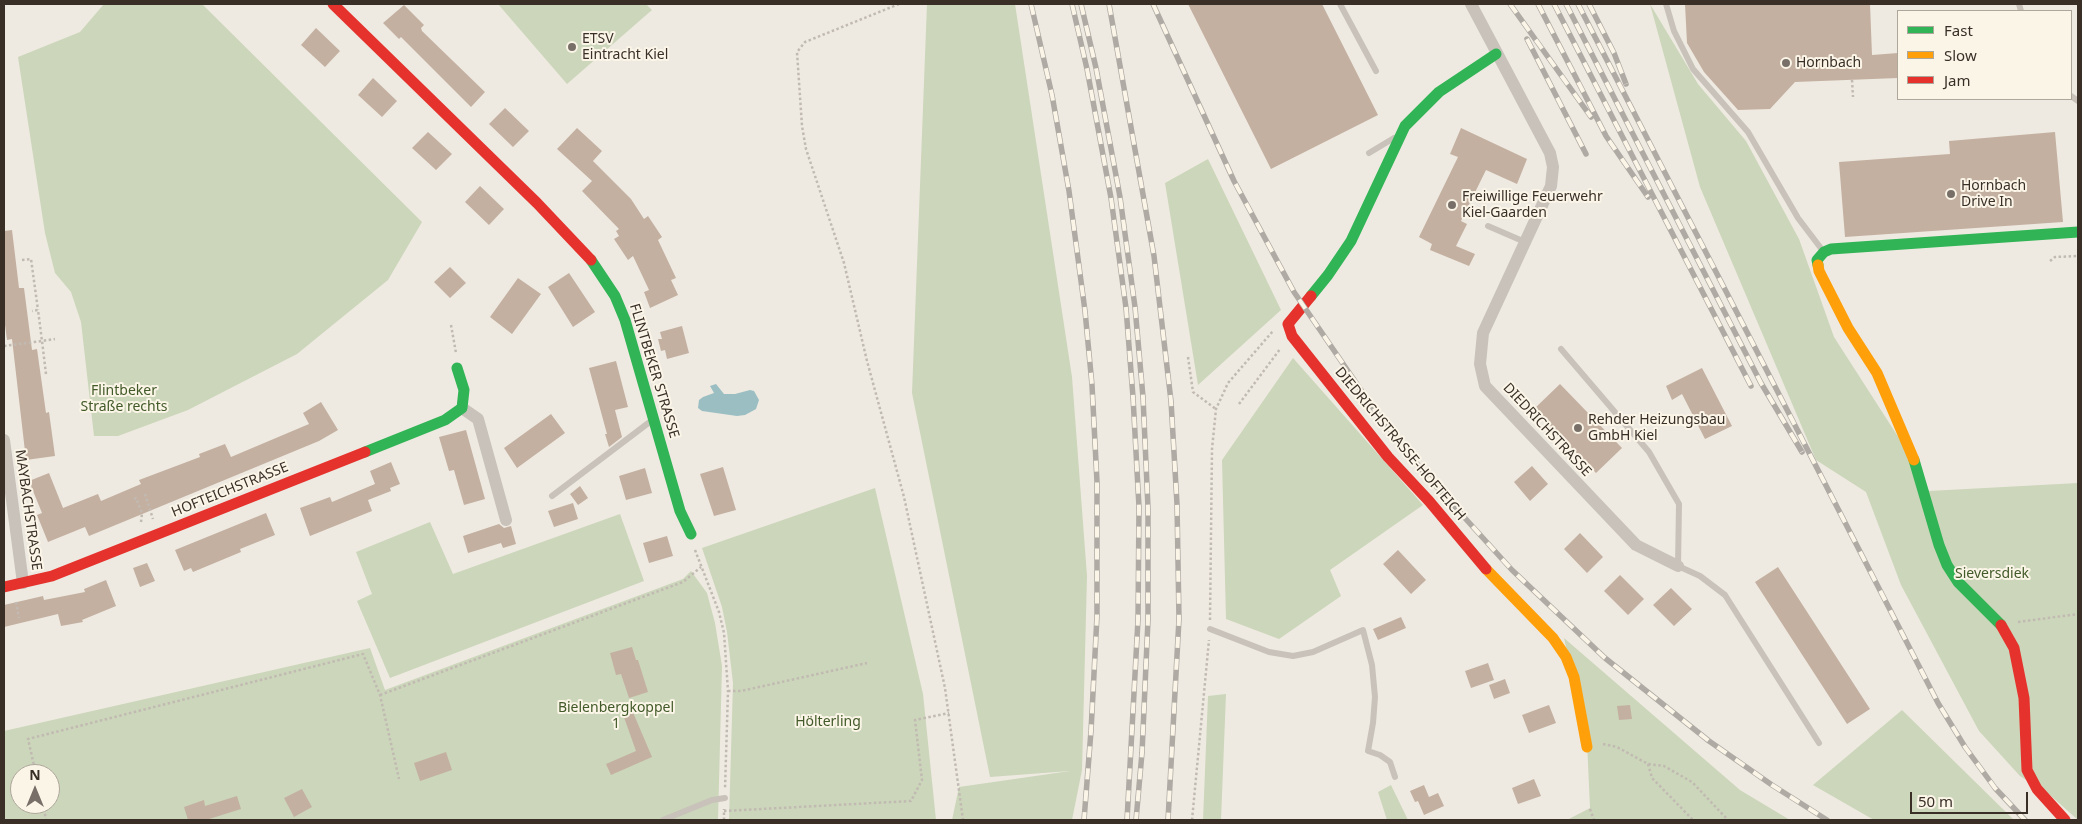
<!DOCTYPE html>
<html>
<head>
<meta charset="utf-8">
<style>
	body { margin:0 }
	#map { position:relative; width:2082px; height:824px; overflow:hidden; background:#eeeae1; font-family:"Noto Sans",sans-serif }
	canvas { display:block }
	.frame { position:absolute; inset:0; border:5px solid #392f27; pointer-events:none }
	.legend { position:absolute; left:1897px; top:10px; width:175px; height:90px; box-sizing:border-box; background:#fbf5e8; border:1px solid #ada69b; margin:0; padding:6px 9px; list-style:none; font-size:15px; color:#392f27 }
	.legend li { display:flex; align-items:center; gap:10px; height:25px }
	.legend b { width:25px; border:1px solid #ada69b }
	.north { position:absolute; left:10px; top:764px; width:50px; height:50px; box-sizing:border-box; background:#fbf5e8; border:1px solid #ada69b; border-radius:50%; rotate:0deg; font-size:14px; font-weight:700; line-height:20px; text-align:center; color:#392f27 }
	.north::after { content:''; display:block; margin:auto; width:18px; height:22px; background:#787068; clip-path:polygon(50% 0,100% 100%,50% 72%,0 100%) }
	.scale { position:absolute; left:1910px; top:792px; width:118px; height:22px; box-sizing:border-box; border:2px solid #392f27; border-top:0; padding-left:6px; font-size:15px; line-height:18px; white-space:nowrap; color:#392f27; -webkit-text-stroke:4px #fbf5e8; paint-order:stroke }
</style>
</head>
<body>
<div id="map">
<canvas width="2082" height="824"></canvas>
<div class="frame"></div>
<ul class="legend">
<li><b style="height:6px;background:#30b455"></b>Fast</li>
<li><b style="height:6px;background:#ff9f0a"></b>Slow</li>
<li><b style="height:6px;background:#e5322d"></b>Jam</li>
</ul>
<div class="north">N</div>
<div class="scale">50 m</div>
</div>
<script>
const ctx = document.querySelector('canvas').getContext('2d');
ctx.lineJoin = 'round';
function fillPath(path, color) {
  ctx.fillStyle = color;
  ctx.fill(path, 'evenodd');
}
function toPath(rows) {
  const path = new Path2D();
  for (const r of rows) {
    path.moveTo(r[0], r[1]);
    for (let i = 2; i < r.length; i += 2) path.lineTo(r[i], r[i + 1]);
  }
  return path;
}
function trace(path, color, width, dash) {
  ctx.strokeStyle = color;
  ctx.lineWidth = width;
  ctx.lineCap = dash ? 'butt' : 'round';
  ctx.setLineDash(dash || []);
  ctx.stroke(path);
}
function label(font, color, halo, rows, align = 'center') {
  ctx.font = font + ' "Noto Sans",sans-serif';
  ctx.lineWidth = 4;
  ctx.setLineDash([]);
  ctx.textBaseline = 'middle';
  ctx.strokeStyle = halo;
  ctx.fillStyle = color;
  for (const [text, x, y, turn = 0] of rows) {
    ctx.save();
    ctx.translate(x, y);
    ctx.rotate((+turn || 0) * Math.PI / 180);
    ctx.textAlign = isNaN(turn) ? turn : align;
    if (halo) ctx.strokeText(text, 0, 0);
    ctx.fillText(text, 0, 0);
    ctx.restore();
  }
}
fillPath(toPath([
	[104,4,202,4,422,222,388,280,297,354,188,410,118,436,94,436,81,322,71,292,55,273,45,233,18,57,80,32],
	[498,4,646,4,652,10,567,84],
	[927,4,1015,4,1072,377,1087,576,1082,770,1072,820,952,820,959,787,1070,771,990,777,912,393],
	[1650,4,1698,84,1746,141,1799,239,1834,337,1922,474,1929,491,2078,483,2078,820,2050,795,2020,776,1979,731,1901,585,1866,492,1816,460,1700,187],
	[1208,159,1281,310,1198,385,1165,183],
	[1293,358,1423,505,1330,570,1341,596,1279,639,1226,619,1222,460],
	[875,488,923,694,936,820,729,820,733,683,727,632,722,607,702,548],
	[620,514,644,581,390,678,357,601,372,594,356,552,430,522,453,574],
	[691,571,707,593,715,623,722,666,718,820,4,820,4,731,370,648,385,690,683,579],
	[20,774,50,774,50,804,20,804],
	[1564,638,1740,790,1790,820,1567,820,1590,808,1587,741],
	[1226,694,1221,820,1203,820,1208,696],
	[1902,710,2014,820,1874,820,1813,785],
	[1391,785,1408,820,1387,820,1378,792]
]), '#ccd6ba');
fillPath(toPath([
	[716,384,724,394,735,394,750,390,754,391,759,400,756,409,745,415,737,416,702,411,698,408,699,400,703,397,714,393,710,386]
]), '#9bbec2');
fillPath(toPath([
	[1188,4,1322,4,1378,115,1271,169],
	[1685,4,1870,4,1872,55,1898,53,1898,78,1795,82,1770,109,1738,110,1704,72,1687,43],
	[404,5,424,25,421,28,422,31,485,92,471,107,401,37,399,39,383,23],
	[316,28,340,51,325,67,301,45],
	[373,78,397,101,382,117,358,95],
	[505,108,529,131,513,147,489,124],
	[577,128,602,151,593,161,631,199,644,219,648,216,662,237,658,240,676,278,671,280,678,295,650,308,644,292,649,290,633,256,628,260,614,239,619,236,616,231,619,229,582,191,592,181,557,149],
	[1461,128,1527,159,1517,184,1486,170,1461,221,1467,224,1456,246,1475,254,1469,266,1430,250,1432,244,1419,237,1458,157,1450,154],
	[428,132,452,154,436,170,412,148],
	[2055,132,2063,222,1845,237,1839,162,1950,154,1949,141],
	[480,186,504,209,489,225,465,202],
	[12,230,19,288,24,288,32,350,37,349,46,413,49,412,55,456,26,460,12,339,7,340,4,317,4,231],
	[450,267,466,283,450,298,434,282],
	[569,273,595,312,573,327,548,287],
	[518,278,541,294,512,334,490,317],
	[682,326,689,353,667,359,665,350,661,351,658,339,662,339,660,332],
	[616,361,628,407,615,410,622,437,609,447,605,434,607,434,589,368],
	[1702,368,1732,426,1705,439,1682,394,1672,400,1666,386],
	[1560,384,1622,448,1596,473,1534,409],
	[321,402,338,430,319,441,89,536,85,527,48,542,37,515,42,513,29,481,49,473,63,508,98,494,101,501,141,484,139,480,200,457,199,454,225,444,231,457,309,424,303,413],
	[551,414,565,433,517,468,504,448],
	[466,430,485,499,464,505,454,470,449,471,439,437],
	[391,462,400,484,390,488,391,491,368,500,372,511,310,536,300,508,330,497,332,502,375,484,370,471],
	[1532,466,1548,484,1530,501,1514,482],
	[723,467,736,510,714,516,700,474],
	[645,468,652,493,626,500,619,476],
	[580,486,588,498,578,505,570,494],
	[573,503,578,519,554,527,548,511],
	[266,513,275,535,240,549,241,552,193,572,191,568,184,571,175,550],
	[499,524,504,528,511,526,516,544,503,548,501,543,468,553,463,536],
	[1580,533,1603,557,1587,573,1564,549],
	[667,536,673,556,649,563,643,543],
	[1398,550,1426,580,1411,594,1383,564],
	[147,563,155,581,140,587,133,568],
	[1778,567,1870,709,1847,724,1755,582],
	[1620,575,1644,599,1628,615,1604,591],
	[106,580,116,606,82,620,83,622,61,626,58,614,4,627,4,605,43,596,44,600,85,592,84,589],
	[1671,588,1692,609,1674,626,1653,605],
	[1401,617,1406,628,1378,640,1373,629],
	[632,647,636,660,638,660,648,692,629,698,621,674,616,675,610,653],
	[1488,663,1494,680,1471,688,1465,671],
	[1505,679,1510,693,1494,699,1489,685],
	[629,703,652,757,611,775,606,764,636,751,620,706],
	[1549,705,1556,723,1529,733,1522,715],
	[1630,705,1632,719,1619,720,1617,706],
	[446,752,452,770,420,781,414,763],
	[1534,779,1541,796,1518,804,1512,788],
	[1424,785,1429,797,1438,793,1444,806,1424,815,1418,801,1415,802,1410,791],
	[302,789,312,807,294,817,284,798],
	[237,796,241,809,206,820,188,820,184,807,204,800,205,806]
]), '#c4b0a1');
trace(toPath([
	[899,4,805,42,797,52,802,126,806,149,844,263,867,361,904,497,945,688,963,820],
	[1852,80,1853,97],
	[22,260,31,259,38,310],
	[2050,261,2055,257,2078,256],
	[451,325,456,353],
	[4,346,42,341,38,310,32,311],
	[1188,357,1193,392,1216,409],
	[46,374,42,341,55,339],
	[1239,404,1280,349],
	[145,494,153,519],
	[134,499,136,498,142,513,141,522],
	[695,550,719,612,724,633,728,691,725,789],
	[16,602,19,618],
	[1210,620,1212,449,1216,409,1228,383,1273,331],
	[2018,622,2078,614],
	[728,691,741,691,867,663],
	[380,695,683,582,701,567],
	[1603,744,1617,747,1648,764,1664,766,1692,782,1728,820],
	[1648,764,1652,778,1693,820],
	[36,774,28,739,363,654,380,695,399,779],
	[43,804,46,820],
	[1590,809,1594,820],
	[724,811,911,801,922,780,915,720,949,713],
	[724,820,724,809],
	[1192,820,1209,640]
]), '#c1bab2', 2.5, [2.5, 2.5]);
trace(toPath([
	[1340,4,1376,71],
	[1666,4,1674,31,1693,69,1748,132,1798,218,1823,251],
	[2019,4,2021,11],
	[2071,96,2078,101],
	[1369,153,1394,138],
	[1488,226,1525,242],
	[1561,349,1649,452,1679,504,1678,566,1700,576,1725,595,1819,743],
	[552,496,651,421],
	[1210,629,1269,652,1293,656,1313,652,1363,630,1372,665,1375,697,1373,723,1368,751,1380,755,1390,762,1395,777],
	[663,820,712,800,725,798]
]), '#c8c2ba', 6);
trace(toPath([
	[1471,4,1550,153,1553,167,1551,186,1483,333,1480,364,1485,386,1636,545,1678,566],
	[462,408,478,419,506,520],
	[4,440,23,583]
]), '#c8c2ba', 12);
trace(toPath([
	[591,260,615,296,625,320,680,511,691,534],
	[1818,265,1817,260,1824,252,1831,249,2078,232],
	[1311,296,1328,275,1351,241,1405,126,1439,92,1496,54],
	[365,452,445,420,462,408,464,390,457,368],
	[1914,460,1939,545,1947,565,1958,582,2001,625]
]), '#30b455', 11);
trace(toPath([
	[1818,265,1819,271,1848,328,1877,373,1914,460],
	[1486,569,1553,638,1566,657,1574,677,1587,747]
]), '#ff9f0a', 11);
trace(toPath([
	[333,4,537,203,591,260],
	[1311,296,1288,324,1292,336,1388,457,1429,501,1486,569],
	[4,587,52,576,365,452],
	[2001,625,2014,648,2024,698,2027,770,2037,789,2065,820]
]), '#e5322d', 11);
const rail = toPath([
	[1031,4,1052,95,1069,191,1085,311,1092,385,1097,482,1097,616,1091,731,1084,820],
	[1072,4,1087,69,1111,198,1126,308,1133,397,1139,507,1138,620,1127,820],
	[1081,4,1096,68,1120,197,1135,307,1143,397,1148,508,1148,620,1142,753,1136,820],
	[1109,4,1154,256,1171,401,1177,504,1179,619,1168,820],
	[1153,4,1234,181,1294,292,1376,412,1425,474,1512,570,1605,658,1709,741,1772,785,1827,820],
	[1510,4,1591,117],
	[1538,4,1606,136,1648,197],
	[1554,4,1751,386],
	[1566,4,1761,383,1802,452],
	[1578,4,1938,703,1965,747,1995,788,2025,820],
	[1589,4,1614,53,1626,84],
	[1527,39,1586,154]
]);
trace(rail, '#afaaa4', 5.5);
trace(rail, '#fbf5e8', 4, [11]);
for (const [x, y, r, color] of [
	[572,47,5,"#787068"],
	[1786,63,5,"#787068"],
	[1951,194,5,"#787068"],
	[1452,205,5,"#787068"],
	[1578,428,5,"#787068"]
]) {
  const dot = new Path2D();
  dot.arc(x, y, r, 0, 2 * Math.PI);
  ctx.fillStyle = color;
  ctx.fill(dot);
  trace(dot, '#fbf5e8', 2);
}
label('14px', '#392f27', '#fbf5e8', [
	["ETSV",582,39],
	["Eintracht Kiel",582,55],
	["Hornbach",1796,63],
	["Hornbach",1961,186],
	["Drive In",1961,202],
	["Freiwillige Feuerwehr",1462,197],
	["Kiel-Gaarden",1462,213],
	["Rehder Heizungsbau",1588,420],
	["GmbH Kiel",1588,436]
], 'left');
label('14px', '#392f27', '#fbf5e8', [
	["FLINTBEKER STRASSE",654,371,73],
	["DIEDRICHSTRASSE",1547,430,47],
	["DIEDRICHSTRASSE-HOFTEICH",1400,444,50],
	["HOFTEICHSTRASSE",230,490,-22],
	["MAYBACHSTRASSE",28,510,82]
]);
label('14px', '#425a29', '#fbf5e8', [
	["Flintbeker",124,391],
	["Straße rechts",124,407],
	["Sieversdiek",1992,574],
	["Bielenbergkoppel",616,708],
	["1",616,724],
	["Hölterling",828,722]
]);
</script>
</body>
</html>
